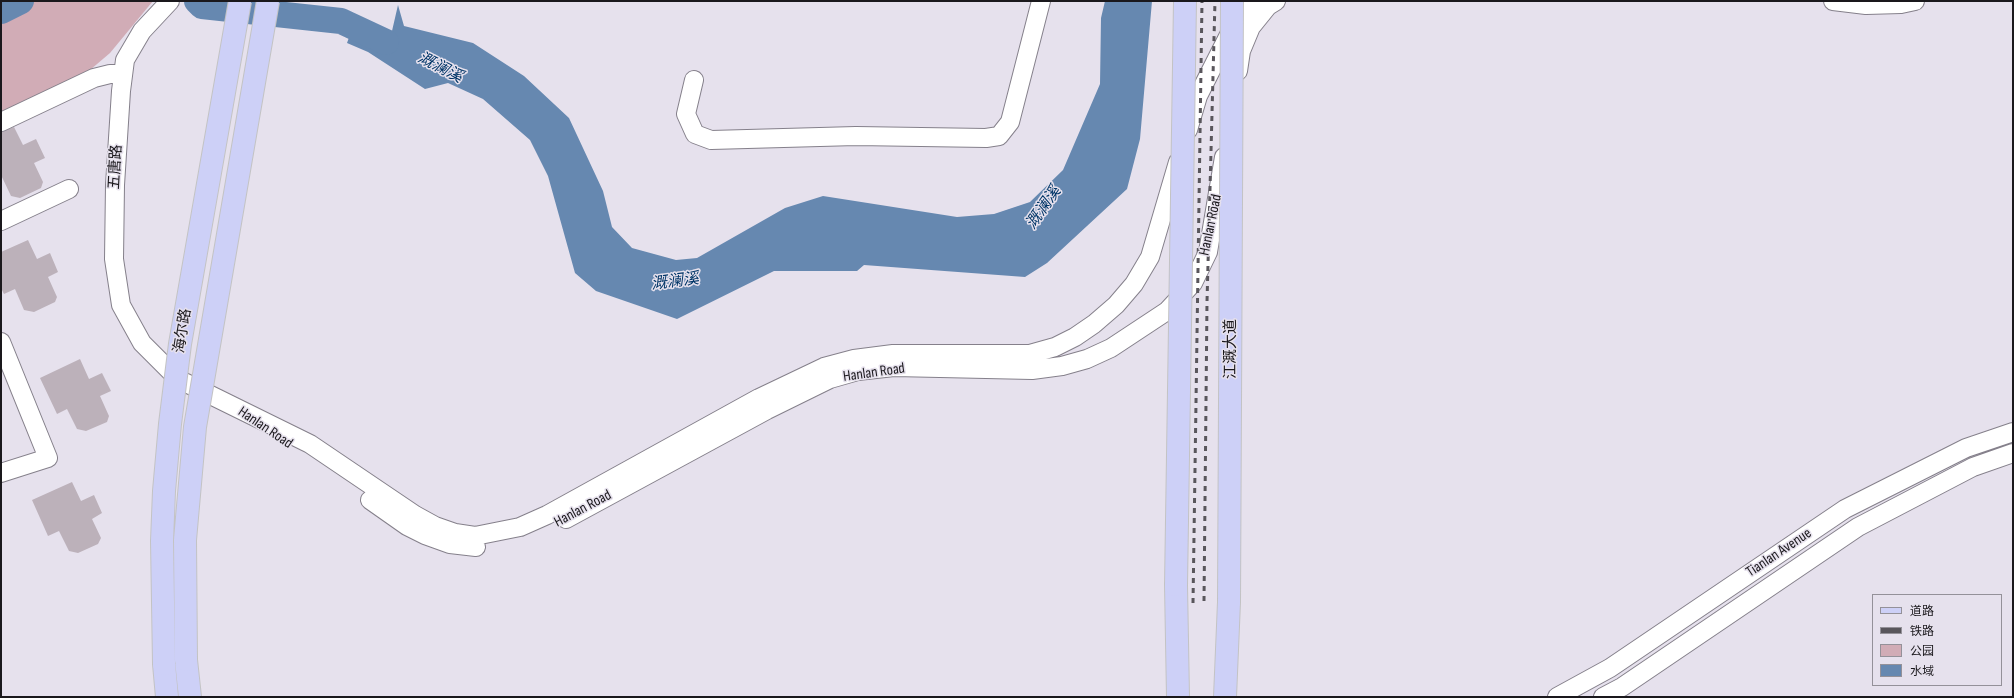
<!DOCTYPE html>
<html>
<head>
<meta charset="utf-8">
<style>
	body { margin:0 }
	#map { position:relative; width:2014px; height:698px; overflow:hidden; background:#e6e1ed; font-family:"Sofia Sans Condensed","Noto Sans SC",sans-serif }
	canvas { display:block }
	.frame { position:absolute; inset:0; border:2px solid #1a181c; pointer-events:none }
	.legend { position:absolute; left:1872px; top:594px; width:130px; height:92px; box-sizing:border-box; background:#e6e1ed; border:1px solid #949199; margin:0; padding:5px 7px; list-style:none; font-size:12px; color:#1a181c }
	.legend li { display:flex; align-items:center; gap:8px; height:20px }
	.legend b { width:20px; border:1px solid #949199 }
</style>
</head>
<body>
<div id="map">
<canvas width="2014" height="698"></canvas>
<div class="frame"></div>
<ul class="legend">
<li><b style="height:5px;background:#cdd0f7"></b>道路</li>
<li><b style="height:5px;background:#59565c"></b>铁路</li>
<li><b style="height:11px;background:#d1acb6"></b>公园</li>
<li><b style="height:11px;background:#6688b0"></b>水域</li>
</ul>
</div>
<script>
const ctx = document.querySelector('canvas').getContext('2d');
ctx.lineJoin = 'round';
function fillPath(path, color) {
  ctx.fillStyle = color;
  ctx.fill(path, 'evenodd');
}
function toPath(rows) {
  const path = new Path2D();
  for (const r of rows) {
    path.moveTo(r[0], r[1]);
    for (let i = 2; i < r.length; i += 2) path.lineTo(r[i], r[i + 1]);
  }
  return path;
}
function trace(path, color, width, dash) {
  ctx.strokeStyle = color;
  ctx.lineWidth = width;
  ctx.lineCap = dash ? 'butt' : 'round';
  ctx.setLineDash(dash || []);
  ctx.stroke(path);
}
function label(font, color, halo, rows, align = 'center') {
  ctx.font = font + ' "Sofia Sans Condensed","Noto Sans SC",sans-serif';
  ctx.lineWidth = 3;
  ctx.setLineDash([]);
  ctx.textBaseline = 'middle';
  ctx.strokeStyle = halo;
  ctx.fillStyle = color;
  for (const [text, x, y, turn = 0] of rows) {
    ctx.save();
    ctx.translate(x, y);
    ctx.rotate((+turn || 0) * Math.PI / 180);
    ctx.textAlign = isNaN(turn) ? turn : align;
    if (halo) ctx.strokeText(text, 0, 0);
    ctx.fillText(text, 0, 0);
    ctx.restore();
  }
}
fillPath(toPath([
	[1,1,153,1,110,53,90,70,1,112]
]), '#d1acb6');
fillPath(toPath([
	[1105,1,1152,1,1140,139,1127,189,1047,263,1025,277,864,265,857,271,774,271,677,319,596,291,575,273,548,176,530,140,483,99,448,83,425,89,368,52,347,43,356,18,392,31,398,5,404,26,473,43,524,76,569,118,603,191,612,227,632,248,676,260,697,258,785,208,823,196,957,217,994,214,1030,202,1063,170,1100,84,1101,18]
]), '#6688b0');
trace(toPath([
	[197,1,202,6,341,21,386,42],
	[1,11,21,1]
]), '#6688b0', 26);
fillPath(toPath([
	[14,127,23,145,36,139,45,158,34,163,43,182,41,188,20,198,11,196,1,175,1,132],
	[28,240,37,259,50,253,58,272,48,277,57,297,55,302,34,312,24,310,15,289,4,294,1,288,1,252],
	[80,359,89,379,102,373,111,391,100,396,109,416,107,422,86,431,77,429,67,409,57,414,40,378],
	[72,482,81,501,94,495,102,513,92,519,101,538,98,544,78,553,69,551,59,531,48,536,32,500]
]), '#bcb1ba');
const minor = toPath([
	[170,1,142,31,125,60,121,91,115,185,114,259,121,305,142,343,178,379,310,444,415,515,435,526,455,533,475,536,520,527,547,515,759,398,824,367,854,359,893,354,1030,354,1055,347,1075,337,1094,324,1116,305,1134,284,1150,257,1178,162],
	[1833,1,1866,5,1901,4,1915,1],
	[1238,71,1241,51,1251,27,1268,6,1276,1],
	[694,80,686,114,695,134,711,140,856,136,986,138,999,136,1010,122,1041,1],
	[1,122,94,78,110,74,123,74],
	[1188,130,1198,96,1238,17,1251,1],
	[1,221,69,189],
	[1,342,48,458,1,473],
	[370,500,407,526,425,535,450,544,476,547],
	[566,519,767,410,830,379,858,371,894,367,1032,370,1062,366,1087,359,1111,348,1167,311,1193,283,1208,252,1224,157],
	[1557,697,1610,668,1845,509,1966,448,2013,432],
	[1603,697,1622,687,1858,527,1973,467,2013,453]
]);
const major = toPath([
	[1176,585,1178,697],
	[186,660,190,697],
	[164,664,167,697],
	[1225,697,1229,602]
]);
trace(minor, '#85808b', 20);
trace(major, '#c3c3c4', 24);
trace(minor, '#fff', 18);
trace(major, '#cdd0f7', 22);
trace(toPath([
	[1204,601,1207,302,1215,1],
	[1193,603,1202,1]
]), '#59565c', 3, [5, 5]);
const majorBridge = toPath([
	[1176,585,1185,1],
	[1229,602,1232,1],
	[186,660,185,540,195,427,268,1],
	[164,664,162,541,164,491,170,424,180,344,240,1]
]);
trace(majorBridge, '#c3c3c4', 24, []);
trace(majorBridge, '#cdd0f7', 22);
label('15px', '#1a181c', '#e6e1ed', [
	["五唐路",116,167,-87],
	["Hanlan Road",1211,225,-78],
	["海尔路",183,331,-81],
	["江溉大道",1231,349,-90],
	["Hanlan Road",874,373,-8],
	["Hanlan Road",265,428,34],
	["Hanlan Road",583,509,-28],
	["Tianlan Avenue",1779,553,-34]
]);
label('italic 16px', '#003567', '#e6e1ed', [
	["溉澜溪",440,68,27],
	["溉澜溪",1044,208,-55],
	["溉澜溪",675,282,-7]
]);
</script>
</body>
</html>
